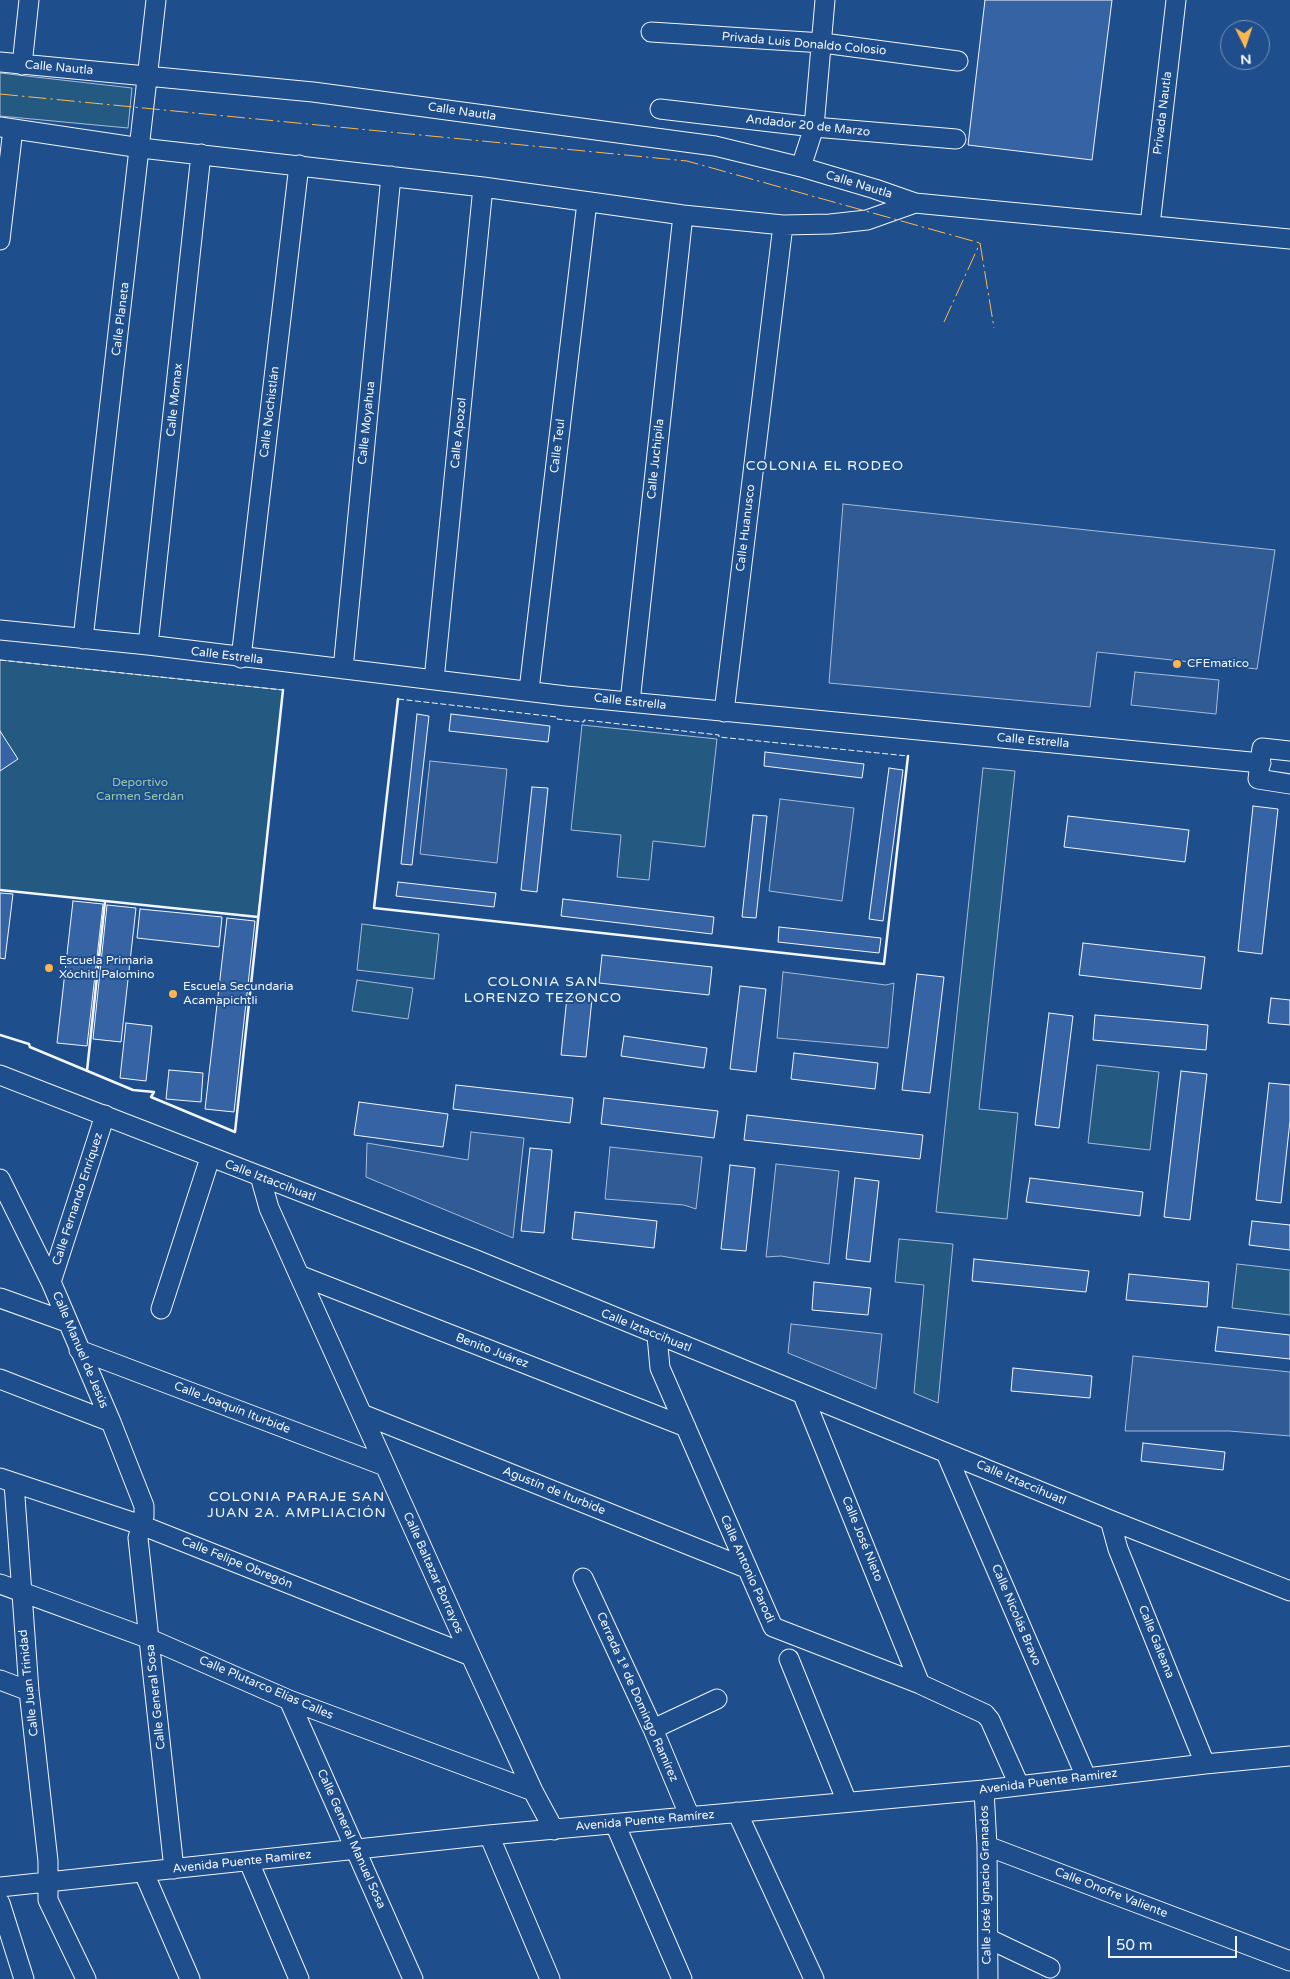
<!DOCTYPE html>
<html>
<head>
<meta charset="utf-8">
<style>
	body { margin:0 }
	#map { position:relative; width:1290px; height:1979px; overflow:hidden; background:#1f4e8c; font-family:"Varela Round",sans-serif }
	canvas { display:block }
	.north { position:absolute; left:1220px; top:20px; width:50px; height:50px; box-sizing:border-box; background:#1f4e8c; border:1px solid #7391ba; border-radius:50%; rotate:176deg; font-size:14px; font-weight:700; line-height:20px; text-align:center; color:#f2f6ff }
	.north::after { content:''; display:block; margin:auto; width:18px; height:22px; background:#ffb74d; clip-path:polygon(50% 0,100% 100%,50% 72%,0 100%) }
	.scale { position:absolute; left:1108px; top:1936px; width:129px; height:22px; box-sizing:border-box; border:2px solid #f2f6ff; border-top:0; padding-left:6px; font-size:15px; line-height:18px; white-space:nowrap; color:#f2f6ff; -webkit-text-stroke:4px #1f4e8c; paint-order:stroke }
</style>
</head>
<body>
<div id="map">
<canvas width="1290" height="1979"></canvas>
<div class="north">N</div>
<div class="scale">50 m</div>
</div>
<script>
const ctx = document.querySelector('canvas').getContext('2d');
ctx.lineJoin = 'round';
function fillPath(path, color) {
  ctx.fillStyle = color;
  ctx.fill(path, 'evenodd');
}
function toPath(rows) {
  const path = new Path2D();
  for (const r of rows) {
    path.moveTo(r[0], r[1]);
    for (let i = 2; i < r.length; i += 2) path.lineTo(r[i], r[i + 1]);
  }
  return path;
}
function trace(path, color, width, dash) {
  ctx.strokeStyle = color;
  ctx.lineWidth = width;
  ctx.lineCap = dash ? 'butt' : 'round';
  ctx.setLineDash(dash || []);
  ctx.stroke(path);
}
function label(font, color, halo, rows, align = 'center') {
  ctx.font = font + ' "Varela Round",sans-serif';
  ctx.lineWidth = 4;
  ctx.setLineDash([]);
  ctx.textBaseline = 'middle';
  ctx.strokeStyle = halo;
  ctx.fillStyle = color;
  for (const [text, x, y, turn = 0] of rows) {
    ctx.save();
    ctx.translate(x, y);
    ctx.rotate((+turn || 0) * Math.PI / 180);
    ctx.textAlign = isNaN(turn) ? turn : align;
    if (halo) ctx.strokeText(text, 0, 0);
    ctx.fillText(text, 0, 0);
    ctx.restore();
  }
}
const green = toPath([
	[0,73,132,88,128,128,0,116,0,73],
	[0,660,283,690,258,917,0,890,0,660],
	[582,725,717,739,705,847,653,841,649,880,617,877,621,835,571,830,582,725],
	[983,768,1015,771,979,1109,1018,1113,1007,1219,936,1212,983,768],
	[362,924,439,934,434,979,357,970,362,924],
	[357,980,413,988,408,1019,352,1011,357,980],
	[1097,1065,1159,1072,1150,1150,1088,1143,1097,1065],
	[899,1239,953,1244,938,1403,914,1393,924,1285,895,1282,899,1239],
	[1237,1264,1290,1270,1290,1315,1232,1308,1237,1264]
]);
fillPath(green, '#245a82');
trace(green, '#a8bbd7', 1);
const parking = toPath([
	[843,504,1275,550,1257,669,1097,652,1090,707,829,683,843,504],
	[1135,672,1219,680,1216,714,1131,705,1135,672],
	[430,761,507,769,497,863,420,854,430,761],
	[780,799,854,808,842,901,769,891,780,799],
	[783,972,886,985,894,983,888,1048,777,1038,783,972],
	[471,1132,524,1138,513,1238,366,1177,367,1143,468,1160,471,1132],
	[610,1147,702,1157,696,1209,684,1205,605,1199,610,1147],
	[776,1164,839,1171,829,1264,781,1256,766,1257,776,1164],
	[791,1324,882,1334,876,1389,788,1353,791,1324],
	[1133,1356,1290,1372,1290,1436,1229,1431,1125,1431,1133,1356]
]);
fillPath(parking, '#305b95');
trace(parking, '#a8bbd7', 1);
const building = toPath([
	[985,0,1112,0,1092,160,968,145,985,0],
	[417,714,429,716,412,865,401,864,417,714],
	[451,714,550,726,548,742,449,731,451,714],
	[0,731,18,759,0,771,0,731],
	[765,752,864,764,862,778,764,766,765,752],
	[889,768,903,770,883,921,869,919,889,768],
	[532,787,548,788,537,892,521,890,532,787],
	[1253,806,1278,809,1262,954,1238,951,1253,806],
	[753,815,767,816,756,918,742,917,753,815],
	[1068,816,1189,830,1185,862,1064,847,1068,816],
	[398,882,496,893,494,907,396,896,398,882],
	[0,893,13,894,5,959,0,958,0,893],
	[563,899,714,917,712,934,561,916,563,899],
	[73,901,103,904,87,1046,57,1043,73,901],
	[107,905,136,908,121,1042,93,1039,107,905],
	[140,909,222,917,219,947,137,938,140,909],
	[227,918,255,921,234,1112,205,1109,227,918],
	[779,927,881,938,879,953,778,942,779,927],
	[1083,943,1205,957,1201,989,1079,975,1083,943],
	[602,955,712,967,709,995,599,983,602,955],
	[917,974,944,977,930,1093,902,1090,917,974],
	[740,986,766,989,756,1072,730,1069,740,986],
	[567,997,592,999,586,1057,561,1055,567,997],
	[1271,998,1290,1000,1290,1025,1268,1023,1271,998],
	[1049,1013,1073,1016,1059,1128,1035,1125,1049,1013],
	[1095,1015,1208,1025,1206,1050,1093,1040,1095,1015],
	[126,1023,152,1026,146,1081,120,1078,126,1023],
	[624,1036,707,1048,704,1068,621,1056,624,1036],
	[794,1053,878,1063,875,1089,791,1079,794,1053],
	[169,1070,203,1073,201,1102,166,1099,169,1070],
	[1181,1071,1207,1074,1190,1220,1164,1217,1181,1071],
	[1269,1083,1290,1085,1290,1121,1281,1203,1256,1200,1269,1083],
	[456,1085,573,1098,570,1123,453,1109,456,1085],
	[604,1098,718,1111,714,1138,601,1124,604,1098],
	[359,1102,448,1114,443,1147,354,1135,359,1102],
	[747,1115,923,1135,920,1159,744,1140,747,1115],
	[530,1148,552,1150,544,1233,521,1231,530,1148],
	[730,1165,755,1168,746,1251,721,1249,730,1165],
	[855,1178,879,1181,870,1262,846,1259,855,1178],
	[1030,1178,1143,1192,1140,1216,1026,1202,1030,1178],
	[575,1212,657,1221,654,1248,572,1239,575,1212],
	[1252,1221,1290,1225,1290,1250,1249,1245,1252,1221],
	[974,1259,1089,1271,1086,1292,972,1281,974,1259],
	[1129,1274,1209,1282,1207,1307,1126,1300,1129,1274],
	[814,1282,871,1288,868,1315,812,1310,814,1282],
	[1218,1327,1290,1335,1290,1359,1215,1351,1218,1327],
	[1013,1368,1092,1376,1090,1398,1011,1391,1013,1368],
	[1143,1443,1225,1452,1223,1470,1141,1461,1143,1443]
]);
fillPath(building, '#3563a3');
trace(building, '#f2f6ff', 1);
const minor = toPath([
	[651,32,823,43,958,61],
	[0,62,313,92,715,146,801,167,875,189,915,203,1290,239],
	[22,65,29,0],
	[660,109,814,127,956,139],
	[0,127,141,148,483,187,683,215,783,225,830,224,867,220,915,203],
	[801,167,814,127,825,0],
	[1150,225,1176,0],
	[0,240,13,129],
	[0,630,148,645,566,696,1261,763],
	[83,639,156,0],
	[148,645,201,154],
	[241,658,299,165],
	[343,669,391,176],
	[434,680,483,187],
	[529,690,587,202],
	[630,702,683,215],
	[724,712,783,225],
	[1290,751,1262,748,1258,779,1290,784],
	[0,1075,474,1259,1110,1520,1290,1591],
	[260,1176,269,1208,299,1275,471,1656,533,1791,554,1830],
	[0,1179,51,1282,111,1422,144,1506,144,1516,138,1538,174,1869],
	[299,1275,686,1427],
	[51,1282,105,1115],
	[0,1298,67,1322],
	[161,1309,210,1158],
	[657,1336,660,1368,773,1627,920,1684,985,1714,990,1720,1019,1785],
	[79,1350,385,1466],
	[0,1379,111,1422],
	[803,1395,920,1684],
	[362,1414,746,1568],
	[946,1453,1086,1777],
	[0,1478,141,1525,471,1656],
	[14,1483,29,1691,48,1861,48,1900,86,1979],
	[1110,1520,1118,1549,1205,1764],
	[583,1578,653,1729,690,1817],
	[0,1584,150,1639,289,1700,533,1791],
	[789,1659,847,1802],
	[0,1680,29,1691],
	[289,1700,413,1979],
	[653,1729,717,1699],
	[984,1790,987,1846,988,1979],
	[737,1812,814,1979],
	[615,1824,682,1979],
	[489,1835,550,1979],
	[987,1846,1290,1961],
	[249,1862,299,1979],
	[144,1873,190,1979],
	[0,1887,489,1835,984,1790,1205,1764,1290,1756],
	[0,1903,24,1979],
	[989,1939,1050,1968]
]);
trace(minor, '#f2f6ff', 21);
trace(minor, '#1f4e8c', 19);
trace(toPath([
	[0,660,283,690],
	[398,699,557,717,557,719,584,722,584,720,719,735,719,737,908,756]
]), '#f2f6ff', 1, [6, 2.5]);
trace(toPath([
	[398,699,374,908,884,964,908,756],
	[0,890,258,917],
	[0,1035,29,1044,30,1047,133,1090,154,1092,151,1097,235,1132,283,690],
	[87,1071,105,901]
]), '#f2f6ff', 2.5);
trace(toPath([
	[0,94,687,161,980,243],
	[980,243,994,328],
	[944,322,980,243]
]), '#ffb74d', 1, [18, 4, 2.5, 4]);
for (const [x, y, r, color] of [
	[1177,664,5,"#ffb74d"],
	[49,968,5,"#ffb74d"],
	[173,994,5,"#ffb74d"]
]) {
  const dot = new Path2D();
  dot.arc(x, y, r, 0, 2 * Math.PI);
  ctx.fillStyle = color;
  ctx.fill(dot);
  trace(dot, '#1f4e8c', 2);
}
label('12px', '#f2f6ff', '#1f4e8c', [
	["Privada Luis Donaldo Colosio",804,44,5],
	["Calle Nautla",59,68,5],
	["Calle Nautla",462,112,8],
	["Privada Nautla",1163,113,-83],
	["Andador 20 de Marzo",808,126,6],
	["Calle Nautla",859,185,17],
	["Calle Planeta",121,319,-83],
	["Calle Momax",175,400,-84],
	["Calle Nochistlán",270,412,-83],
	["Calle Moyahua",367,423,-84],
	["Calle Apozol",459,433,-84],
	["Calle Teul",558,446,-83],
	["Calle Juchipila",656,459,-84],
	["Calle Huanusco",746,528,-83],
	["Calle Estrella",227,656,7],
	["Calle Estrella",630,702,6],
	["Calle Estrella",1033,741,5],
	["Calle Iztaccihuatl",270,1181,21],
	["Calle Fernando Enríquez",78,1199,-72],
	["Calle Iztaccihuatl",646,1331,22],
	["Calle Manuel de Jesús",80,1350,67],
	["Benito Juárez",492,1351,21],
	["Calle Joaquín Iturbide",232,1408,21],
	["Calle Iztaccihuatl",1021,1483,23],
	["Agustín de Iturbide",554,1491,22],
	["Calle José Nieto",862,1539,68],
	["Calle Felipe Obregón",237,1563,22],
	["Calle Antonio Parodi",747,1569,66],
	["Calle Baltazar Borrayos",433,1573,66],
	["Calle Nicolás Bravo",1016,1615,67],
	["Calle Galeana",1156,1642,68],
	["Calle Juan Trinidad",29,1683,-96],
	["Calle Plutarco Elías Calles",266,1688,23],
	["Calle General Sosa",156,1697,-96],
	["Cerrada 1ª de Domingo Ramírez",637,1697,66],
	["Avenida Puente Ramírez",1048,1782,-7],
	["Avenida Puente Ramírez",645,1821,-5],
	["Calle General Manuel Sosa",351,1839,66],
	["Avenida Puente Ramírez",242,1862,-6],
	["Calle José Ignacio Granados",986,1885,-91],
	["Calle Onofre Valiente",1111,1893,21]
]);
label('12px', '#f2f6ff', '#1f4e8c', [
	["CFEmatico",1187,664],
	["Escuela Primaria",59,961],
	["Xóchitl Palomino",59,975],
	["Escuela Secundaria",183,987],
	["Acamapichtli",183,1001]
], 'left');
label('12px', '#97c8a6', '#1f4e8c', [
	["Deportivo",140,783],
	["Carmen Serdán",140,797]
]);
ctx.letterSpacing = '1px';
label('14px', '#f2f6ff', '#1f4e8c', [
	["COLONIA EL RODEO",825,466],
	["COLONIA SAN",543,982],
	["LORENZO TEZONCO",543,998],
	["COLONIA PARAJE SAN",297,1497],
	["JUAN 2A. AMPLIACIÓN",297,1513]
]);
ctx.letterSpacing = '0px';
</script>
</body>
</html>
